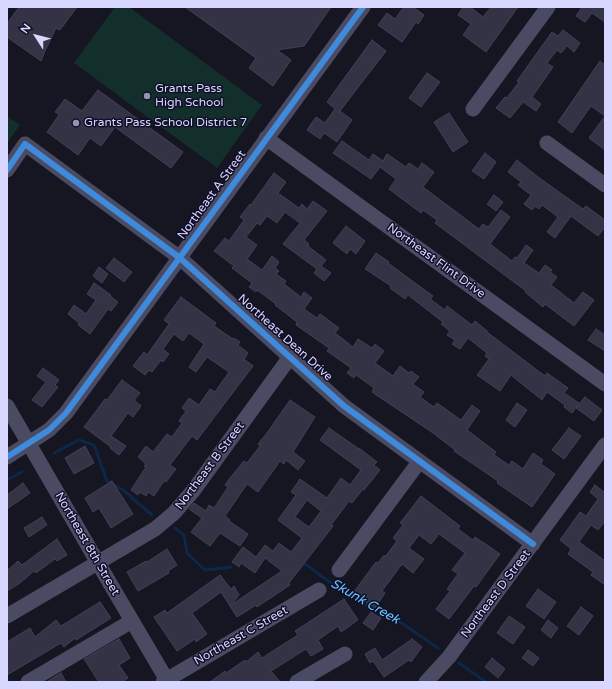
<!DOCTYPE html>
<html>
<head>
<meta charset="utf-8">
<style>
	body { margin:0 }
	#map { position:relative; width:612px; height:689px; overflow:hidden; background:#161522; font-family:"Varela Round",sans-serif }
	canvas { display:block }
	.frame { position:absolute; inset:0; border:8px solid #d7d7ff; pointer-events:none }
	.north { position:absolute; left:16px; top:16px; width:40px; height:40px; -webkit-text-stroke:3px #110f28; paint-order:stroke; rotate:306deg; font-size:11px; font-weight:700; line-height:16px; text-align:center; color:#d7d7ff }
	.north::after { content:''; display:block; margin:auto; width:14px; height:18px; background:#d7d7ff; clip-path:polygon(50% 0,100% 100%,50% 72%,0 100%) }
</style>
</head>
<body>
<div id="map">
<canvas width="612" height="689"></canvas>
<div class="frame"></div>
<div class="north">N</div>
</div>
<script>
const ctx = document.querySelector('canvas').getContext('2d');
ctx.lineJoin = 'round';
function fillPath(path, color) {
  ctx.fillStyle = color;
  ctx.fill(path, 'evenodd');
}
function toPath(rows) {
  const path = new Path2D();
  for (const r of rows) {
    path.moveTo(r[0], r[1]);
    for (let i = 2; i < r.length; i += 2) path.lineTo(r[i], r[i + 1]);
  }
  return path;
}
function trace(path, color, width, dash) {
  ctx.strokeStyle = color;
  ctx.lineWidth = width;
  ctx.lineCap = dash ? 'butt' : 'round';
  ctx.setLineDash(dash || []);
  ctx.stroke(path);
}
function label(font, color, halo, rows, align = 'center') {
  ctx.font = font + ' "Varela Round",sans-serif';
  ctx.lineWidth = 3;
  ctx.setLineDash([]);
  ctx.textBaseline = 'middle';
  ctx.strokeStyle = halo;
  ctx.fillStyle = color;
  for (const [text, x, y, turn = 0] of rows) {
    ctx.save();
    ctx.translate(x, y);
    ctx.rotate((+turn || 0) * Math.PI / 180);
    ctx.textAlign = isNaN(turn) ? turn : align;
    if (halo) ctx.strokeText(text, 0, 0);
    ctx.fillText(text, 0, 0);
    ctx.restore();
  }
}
fillPath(toPath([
	[115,7,129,7,262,105,217,168,74,63],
	[7,116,20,125,7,143]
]), '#132f2c');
trace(toPath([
	[54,453,79,440,94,445,107,481,123,490,152,515],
	[7,480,22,472],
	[175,528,184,535,187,553,205,570,231,567],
	[301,562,307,565,336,587,370,607,384,611,438,648],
	[459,663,486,682]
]), '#0c2748', 3);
const building = toPath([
	[19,7,77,7,60,30,56,28,45,51,41,61,7,37,7,24,19,7],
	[185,7,331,7,304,46,277,50,291,60,273,86,249,68,256,58,185,7],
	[404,7,413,7,424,15,418,24,416,22,402,42,378,25,387,13,395,19,404,7],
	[463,7,470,7,483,17,491,7,518,7,486,52,463,35,471,24,458,15,463,7],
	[582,7,605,7,605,22,592,13,585,22,576,16,582,7],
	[563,30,580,43,574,52,567,46,561,53,557,50,547,63,553,67,532,97,541,104,536,111,523,102,510,118,496,108,505,97,507,98,519,82,517,81,552,32,558,36,563,30],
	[372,40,386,51,340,111,352,120,337,142,324,133,320,139,307,130,316,117,325,123,335,109,327,102,372,40],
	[600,61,605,65,605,150,589,138,605,116,591,106,572,133,558,122,600,61],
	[427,73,440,82,421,107,409,98,427,73],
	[98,90,183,152,171,168,115,127,101,146,90,138,78,155,47,132,59,115,55,112,65,99,82,111,98,90],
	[449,113,468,142,453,152,434,122,449,113],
	[342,141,369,160,373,154,383,161,387,154,406,167,409,163,418,169,422,163,434,172,423,187,479,229,483,224,488,227,501,210,510,217,490,244,512,261,515,257,517,258,526,245,533,250,524,263,539,273,545,265,552,270,550,272,557,277,551,285,574,303,583,292,594,300,574,326,545,304,543,307,525,292,526,291,435,223,437,220,423,210,421,213,389,189,396,179,380,167,371,179,333,153,342,141],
	[485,153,496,162,484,179,472,171,485,153],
	[517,160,538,177,583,209,586,206,605,220,605,227,598,236,571,216,555,238,547,232,558,217,542,205,539,209,535,206,532,210,524,204,531,195,518,185,521,182,508,172,517,160],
	[274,173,286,182,278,193,299,208,302,204,307,209,313,201,327,211,304,240,309,244,308,246,326,260,321,266,331,273,324,281,314,273,317,269,283,244,300,223,285,212,277,223,267,216,260,225,257,223,246,237,257,245,247,259,262,270,272,256,279,262,275,268,279,271,276,274,286,281,284,284,301,297,304,292,312,298,304,309,317,318,320,314,327,319,339,328,335,333,353,347,358,339,372,348,375,344,384,351,375,363,393,376,400,366,409,373,411,371,419,377,413,384,424,392,420,397,434,407,437,403,461,420,472,405,480,411,467,430,496,452,494,455,509,465,512,461,523,469,533,453,543,460,541,464,555,474,532,507,497,483,498,481,454,451,455,450,433,433,372,392,374,388,356,375,354,378,347,373,351,368,327,351,329,348,296,325,297,322,275,305,276,304,257,290,256,292,249,287,252,283,232,268,234,266,214,251,225,238,229,241,244,220,240,217,250,204,251,205,274,173],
	[494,195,503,202,496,211,487,204,494,195],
	[346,226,365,241,356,254,350,249,347,254,333,243,346,226],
	[376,253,389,262,388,263,433,296,430,299,445,310,447,306,472,325,475,321,487,331,487,332,545,376,547,373,568,388,564,393,579,403,572,413,564,407,565,405,547,392,542,400,511,375,500,391,477,375,489,359,485,356,487,353,468,338,460,349,452,344,455,340,447,335,450,331,441,324,443,322,408,295,405,299,390,288,391,286,365,269,376,253],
	[114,258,132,272,124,282,106,268,114,258],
	[99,267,108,274,102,283,93,276,99,267],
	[94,283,111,295,110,296,118,302,111,311,108,309,90,334,78,325,79,323,68,314,74,305,86,314,96,300,87,294,94,283],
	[181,297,216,323,214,326,233,339,234,338,240,342,238,345,248,353,244,359,253,366,197,440,192,436,170,465,176,469,166,482,164,481,154,496,148,492,146,496,140,492,138,495,131,490,146,467,144,466,146,464,138,457,146,446,153,452,167,434,172,437,182,423,179,421,186,411,182,408,189,398,199,405,210,389,215,392,229,372,207,357,196,372,189,367,204,344,189,333,183,341,174,334,163,349,169,354,163,362,161,360,152,372,149,370,145,375,133,366,144,352,147,355,169,324,164,320,181,297],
	[596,329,605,335,605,351,588,340,596,329],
	[43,368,59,380,55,385,58,387,42,407,32,400,46,382,37,376,43,368],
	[122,380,140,393,134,400,141,406,133,417,128,413,111,436,126,446,119,455,110,448,111,447,84,427,105,399,107,400,122,380],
	[585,397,602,410,594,421,576,408,585,397],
	[290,400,315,417,293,452,305,461,298,470,286,460,284,464,280,461,258,492,247,484,225,516,230,520,229,521,248,534,240,546,220,533,210,546,191,532,202,518,189,509,194,503,206,511,209,505,214,508,228,487,225,485,230,478,244,461,247,463,260,446,258,444,267,433,290,400],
	[517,403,527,410,515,427,506,420,517,403],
	[329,428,359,449,359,448,377,462,374,465,380,470,364,490,363,489,352,503,349,501,331,525,333,526,289,583,290,585,257,607,256,605,237,617,221,592,192,613,207,634,196,642,195,639,177,651,154,617,165,610,167,613,220,575,231,589,234,586,239,595,231,605,282,571,265,558,255,573,241,563,239,567,232,562,243,547,256,557,265,545,273,551,279,543,291,552,302,538,278,520,296,495,291,492,300,479,327,498,341,478,350,485,361,470,320,440,329,428],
	[307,500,321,511,309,527,295,517,307,500],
	[569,428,581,436,564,459,552,450,569,428],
	[85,446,94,463,74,474,65,458,85,446],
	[112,481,133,514,111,528,99,508,93,512,85,498,112,481],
	[23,483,30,493,7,509,7,495,23,483],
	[595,485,604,492,605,490,605,521,598,530,591,525,579,542,605,561,605,585,591,575,593,572,568,554,571,549,560,540,580,512,586,516,598,499,590,492,595,485],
	[421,496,460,526,458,529,473,540,475,537,500,554,476,587,474,586,449,619,436,609,450,591,447,589,458,574,452,570,465,553,439,534,431,544,419,535,409,548,424,559,413,573,402,564,382,591,385,593,375,608,353,593,376,562,378,563,384,555,385,557,397,541,393,538,403,525,400,523,421,496],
	[42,517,47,525,29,537,24,528,42,517],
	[57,539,67,555,57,561,55,559,36,573,34,571,20,583,7,591,7,571,18,561,22,565,57,539],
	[167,549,177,565,168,571,169,573,138,591,127,572,146,561,147,562,167,549],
	[538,589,556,602,544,619,526,606,538,589],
	[344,599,358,620,341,632,338,626,318,640,323,649,311,656,306,649,271,671,280,682,210,682,225,671,226,673,245,660,246,662,258,652,262,658,298,635,295,631,344,599],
	[100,602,111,618,76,640,75,638,64,647,61,643,7,675,7,642,30,628,35,637,56,620,61,626,100,602],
	[581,607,593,616,579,635,567,626,581,607],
	[371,612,381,618,373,630,363,623,371,612],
	[509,616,525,627,513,644,497,633,509,616],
	[548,620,558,628,551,638,541,630,548,620],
	[119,639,130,658,119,665,128,678,122,682,99,682,84,659,119,639],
	[412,639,422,647,411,662,409,660,384,677,373,661,370,663,365,654,375,648,382,660,412,639],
	[528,650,539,658,533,666,522,658,528,650],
	[492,658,505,669,498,678,485,667,492,658],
	[61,673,66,682,46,682,61,673]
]);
fillPath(building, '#343345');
trace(building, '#414056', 1);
trace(toPath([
	[473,109,548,7],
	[266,138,605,384],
	[547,143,605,185],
	[7,170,25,144,180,258,344,406,533,544],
	[7,406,98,563,168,682],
	[7,457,49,430,66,413,363,7],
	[339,570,419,462],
	[7,616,155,529,174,513,193,491,290,357],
	[28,682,132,621],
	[163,682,319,590],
	[297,682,345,654],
	[426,682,449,657,605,445]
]), '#4a4b63', 15);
trace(toPath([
	[7,170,25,144,180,258,344,406,533,544],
	[7,457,49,430,66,413,363,7]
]), '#408adc', 6);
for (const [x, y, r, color] of [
	[147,96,4,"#9393b2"],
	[76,123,4,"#9393b2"]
]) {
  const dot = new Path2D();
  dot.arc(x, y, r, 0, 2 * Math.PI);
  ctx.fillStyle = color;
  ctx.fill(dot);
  trace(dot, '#110f28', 1.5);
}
label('12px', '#d7d7ff', '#110f28', [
	["Grants Pass",155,89],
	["High School",155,103],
	["Grants Pass School District 7",84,123]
], 'left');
label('12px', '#d7d7ff', '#110f28', [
	["Northeast A Street",212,195,-54],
	["Northeast Flint Drive",436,261,36],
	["Northeast Dean Drive",285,338,42],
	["Northeast B Street",210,466,-53],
	["Northeast 8th Street",87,544,60],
	["Northeast D Street",496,594,-53],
	["Northeast C Street",241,636,-30]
]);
label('italic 13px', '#65c8ff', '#110f28', [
	["Skunk Creek",365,602,30]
]);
</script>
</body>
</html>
